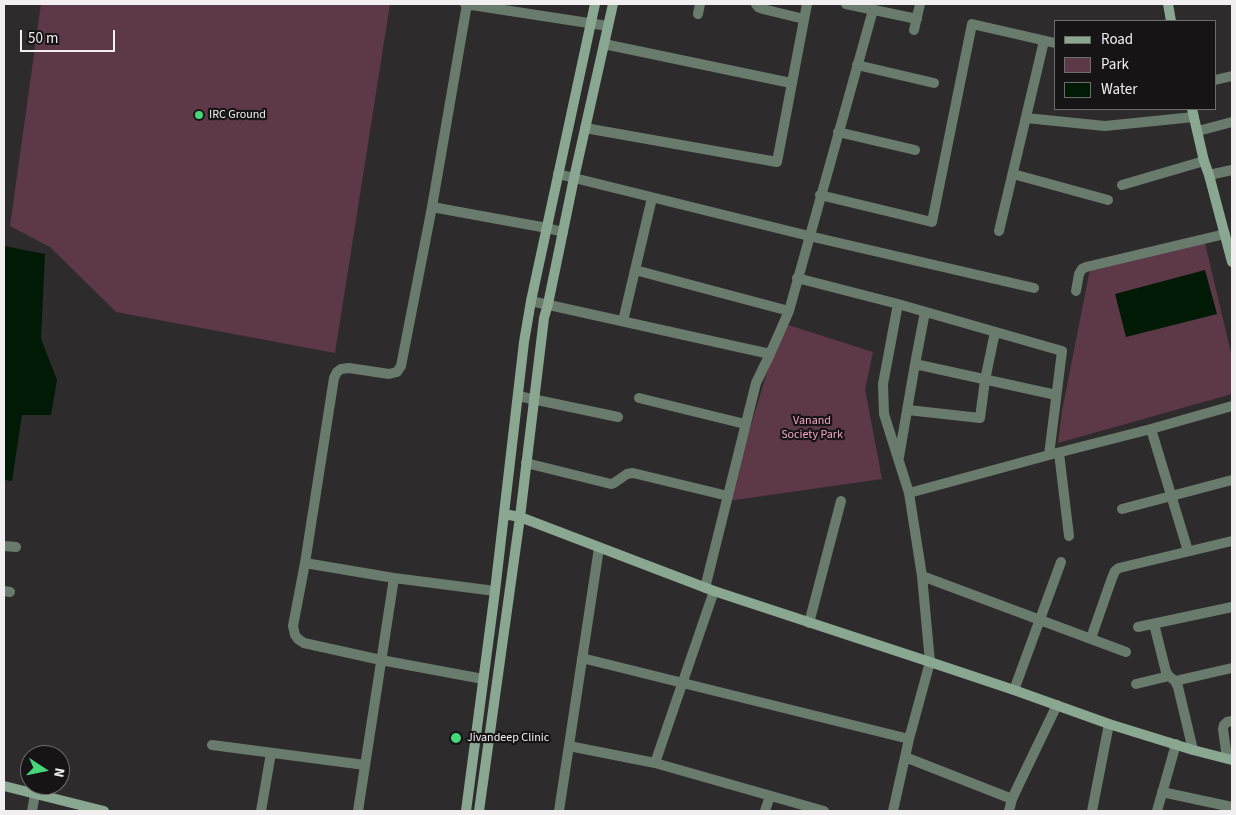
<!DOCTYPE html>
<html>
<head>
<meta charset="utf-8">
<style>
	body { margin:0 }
	#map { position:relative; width:1236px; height:815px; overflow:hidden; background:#2e2b2c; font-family:"Source Sans 3",sans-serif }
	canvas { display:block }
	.frame { position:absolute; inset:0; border:5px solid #f1efef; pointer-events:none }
	.legend { position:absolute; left:1054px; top:20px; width:162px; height:90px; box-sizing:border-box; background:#161415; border:1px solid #6e6c6c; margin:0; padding:6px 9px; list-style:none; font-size:15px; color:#f1efef }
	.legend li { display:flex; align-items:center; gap:10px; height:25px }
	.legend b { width:25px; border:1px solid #6e6c6c }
	.north { position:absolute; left:20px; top:745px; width:50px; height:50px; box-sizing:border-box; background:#161415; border:1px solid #6e6c6c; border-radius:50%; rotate:101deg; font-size:14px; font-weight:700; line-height:20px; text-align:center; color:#f1efef }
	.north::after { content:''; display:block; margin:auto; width:18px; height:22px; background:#45d77a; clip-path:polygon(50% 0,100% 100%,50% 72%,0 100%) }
	.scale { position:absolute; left:20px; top:30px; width:95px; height:22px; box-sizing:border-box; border:2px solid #f1efef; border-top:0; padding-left:6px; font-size:15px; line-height:18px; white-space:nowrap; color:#f1efef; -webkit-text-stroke:4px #161415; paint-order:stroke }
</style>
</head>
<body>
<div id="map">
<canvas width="1236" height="815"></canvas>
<div class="frame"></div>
<ul class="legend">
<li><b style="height:6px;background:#8aa891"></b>Road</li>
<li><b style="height:14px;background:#5d3947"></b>Park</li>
<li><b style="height:14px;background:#001a06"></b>Water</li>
</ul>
<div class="north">N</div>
<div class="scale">50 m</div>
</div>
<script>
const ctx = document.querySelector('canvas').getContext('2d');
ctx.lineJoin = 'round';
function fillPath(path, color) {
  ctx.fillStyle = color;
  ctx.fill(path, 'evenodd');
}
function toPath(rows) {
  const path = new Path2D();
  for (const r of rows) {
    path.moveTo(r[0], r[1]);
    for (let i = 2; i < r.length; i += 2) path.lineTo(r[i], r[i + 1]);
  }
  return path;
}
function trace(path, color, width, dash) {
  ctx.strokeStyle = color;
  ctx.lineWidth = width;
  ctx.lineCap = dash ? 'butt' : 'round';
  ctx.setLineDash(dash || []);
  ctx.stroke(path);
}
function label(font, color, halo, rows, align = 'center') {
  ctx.font = font + ' "Source Sans 3",sans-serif';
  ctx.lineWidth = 4.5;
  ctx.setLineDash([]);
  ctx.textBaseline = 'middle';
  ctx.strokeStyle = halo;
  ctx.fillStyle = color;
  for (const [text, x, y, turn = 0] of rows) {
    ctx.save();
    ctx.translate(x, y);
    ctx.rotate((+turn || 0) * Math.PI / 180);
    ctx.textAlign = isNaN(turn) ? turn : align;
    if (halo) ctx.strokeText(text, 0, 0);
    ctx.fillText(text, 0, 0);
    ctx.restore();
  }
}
fillPath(toPath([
	[41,4,390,4,335,353,116,312,50,247,10,226],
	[1204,239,1232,357,1232,394,1058,443,1062,411,1090,269],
	[782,323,873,352,865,389,882,479,728,501]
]), '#5d3947');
fillPath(toPath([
	[4,246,45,254,41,339,57,380,51,415,22,415,12,481,4,480],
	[1205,270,1217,314,1126,337,1115,294]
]), '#001a06');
trace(toPath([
	[465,4,608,26],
	[467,4,432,207,401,366,397,372,389,374,349,368,341,369,337,372,334,378,305,563,293,626,295,635,298,639,304,643,381,660,483,679],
	[756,4,758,7,763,9,804,19],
	[846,4,917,19],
	[698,14,700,4],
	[914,30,920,4],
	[604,44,791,83],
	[857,65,934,83],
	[1215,80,1232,76],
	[1026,118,1105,126,1194,117],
	[585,128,777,162,807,4],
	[1198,131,1232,122],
	[838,132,915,150],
	[558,174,809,236,1034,288],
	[1013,174,1108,200],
	[1209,175,1232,170],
	[1122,185,1204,161],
	[820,195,932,222,972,24,1055,43],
	[432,207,547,228,563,232],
	[999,231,1044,41],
	[635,270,789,311],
	[797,278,898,304,883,384,884,414,909,493,922,576,930,662,909,739,893,811],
	[1076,291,1079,274,1082,269,1086,267,1225,234],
	[531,301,770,354],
	[898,304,1062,351,1049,455],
	[623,321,652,198],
	[915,364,925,312],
	[518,396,618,417],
	[639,398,745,424],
	[908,410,980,418,985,380,995,332],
	[1151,429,1188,551],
	[1059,453,1069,536],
	[899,457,915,364,1056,395],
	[526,463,611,484,614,483,627,474,633,473,728,496],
	[909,493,1049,455,1151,429,1232,406],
	[1122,509,1232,480],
	[4,546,16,547],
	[305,563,394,578,495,591],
	[922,576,1126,652],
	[705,588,756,383,770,354,789,311,873,10],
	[4,591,10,592],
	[809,623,841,501],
	[1154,624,1166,672,1169,676,1175,681,1178,687,1193,750],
	[1138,627,1232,607],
	[1091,638,1112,578,1115,571,1119,568,1232,541],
	[582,658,909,739],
	[1175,681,1232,668],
	[1136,684,1169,676],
	[1014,690,1061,562],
	[212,745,365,765],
	[569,746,655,763,824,811],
	[905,757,1012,799],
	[1227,758,1223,729,1224,725,1227,722,1232,721],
	[655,763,714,591],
	[1162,792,1232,807],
	[32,811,35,794],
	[261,811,271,753],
	[358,811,394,578],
	[559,811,599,548],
	[765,811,770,796],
	[1009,811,1012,799,1020,782,1057,705],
	[1092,811,1109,724],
	[1157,811,1176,744]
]), '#697b6d', 10);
trace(toPath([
	[1168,4,1171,21],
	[1192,109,1204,161,1209,175,1232,262],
	[504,514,520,517,714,591,930,662,1014,690,1109,724,1193,750,1232,760],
	[4,786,104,811],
	[466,811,495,591,524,342,531,301,595,4],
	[479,811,520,517,544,318,548,304,574,178,613,4]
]), '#8aa891', 10);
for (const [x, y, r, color] of [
	[199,115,5,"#45d77a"],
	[456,738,6,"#45d77a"]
]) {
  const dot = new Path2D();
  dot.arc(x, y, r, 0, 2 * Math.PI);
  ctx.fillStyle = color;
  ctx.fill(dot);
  trace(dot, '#161415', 2);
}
label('12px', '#f1efef', '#161415', [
	["IRC Ground",209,115],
	["Jivandeep Clinic",467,738]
], 'left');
label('12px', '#f2a4c1', '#161415', [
	["Vanand",812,421],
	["Society Park",812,435]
]);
</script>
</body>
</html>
